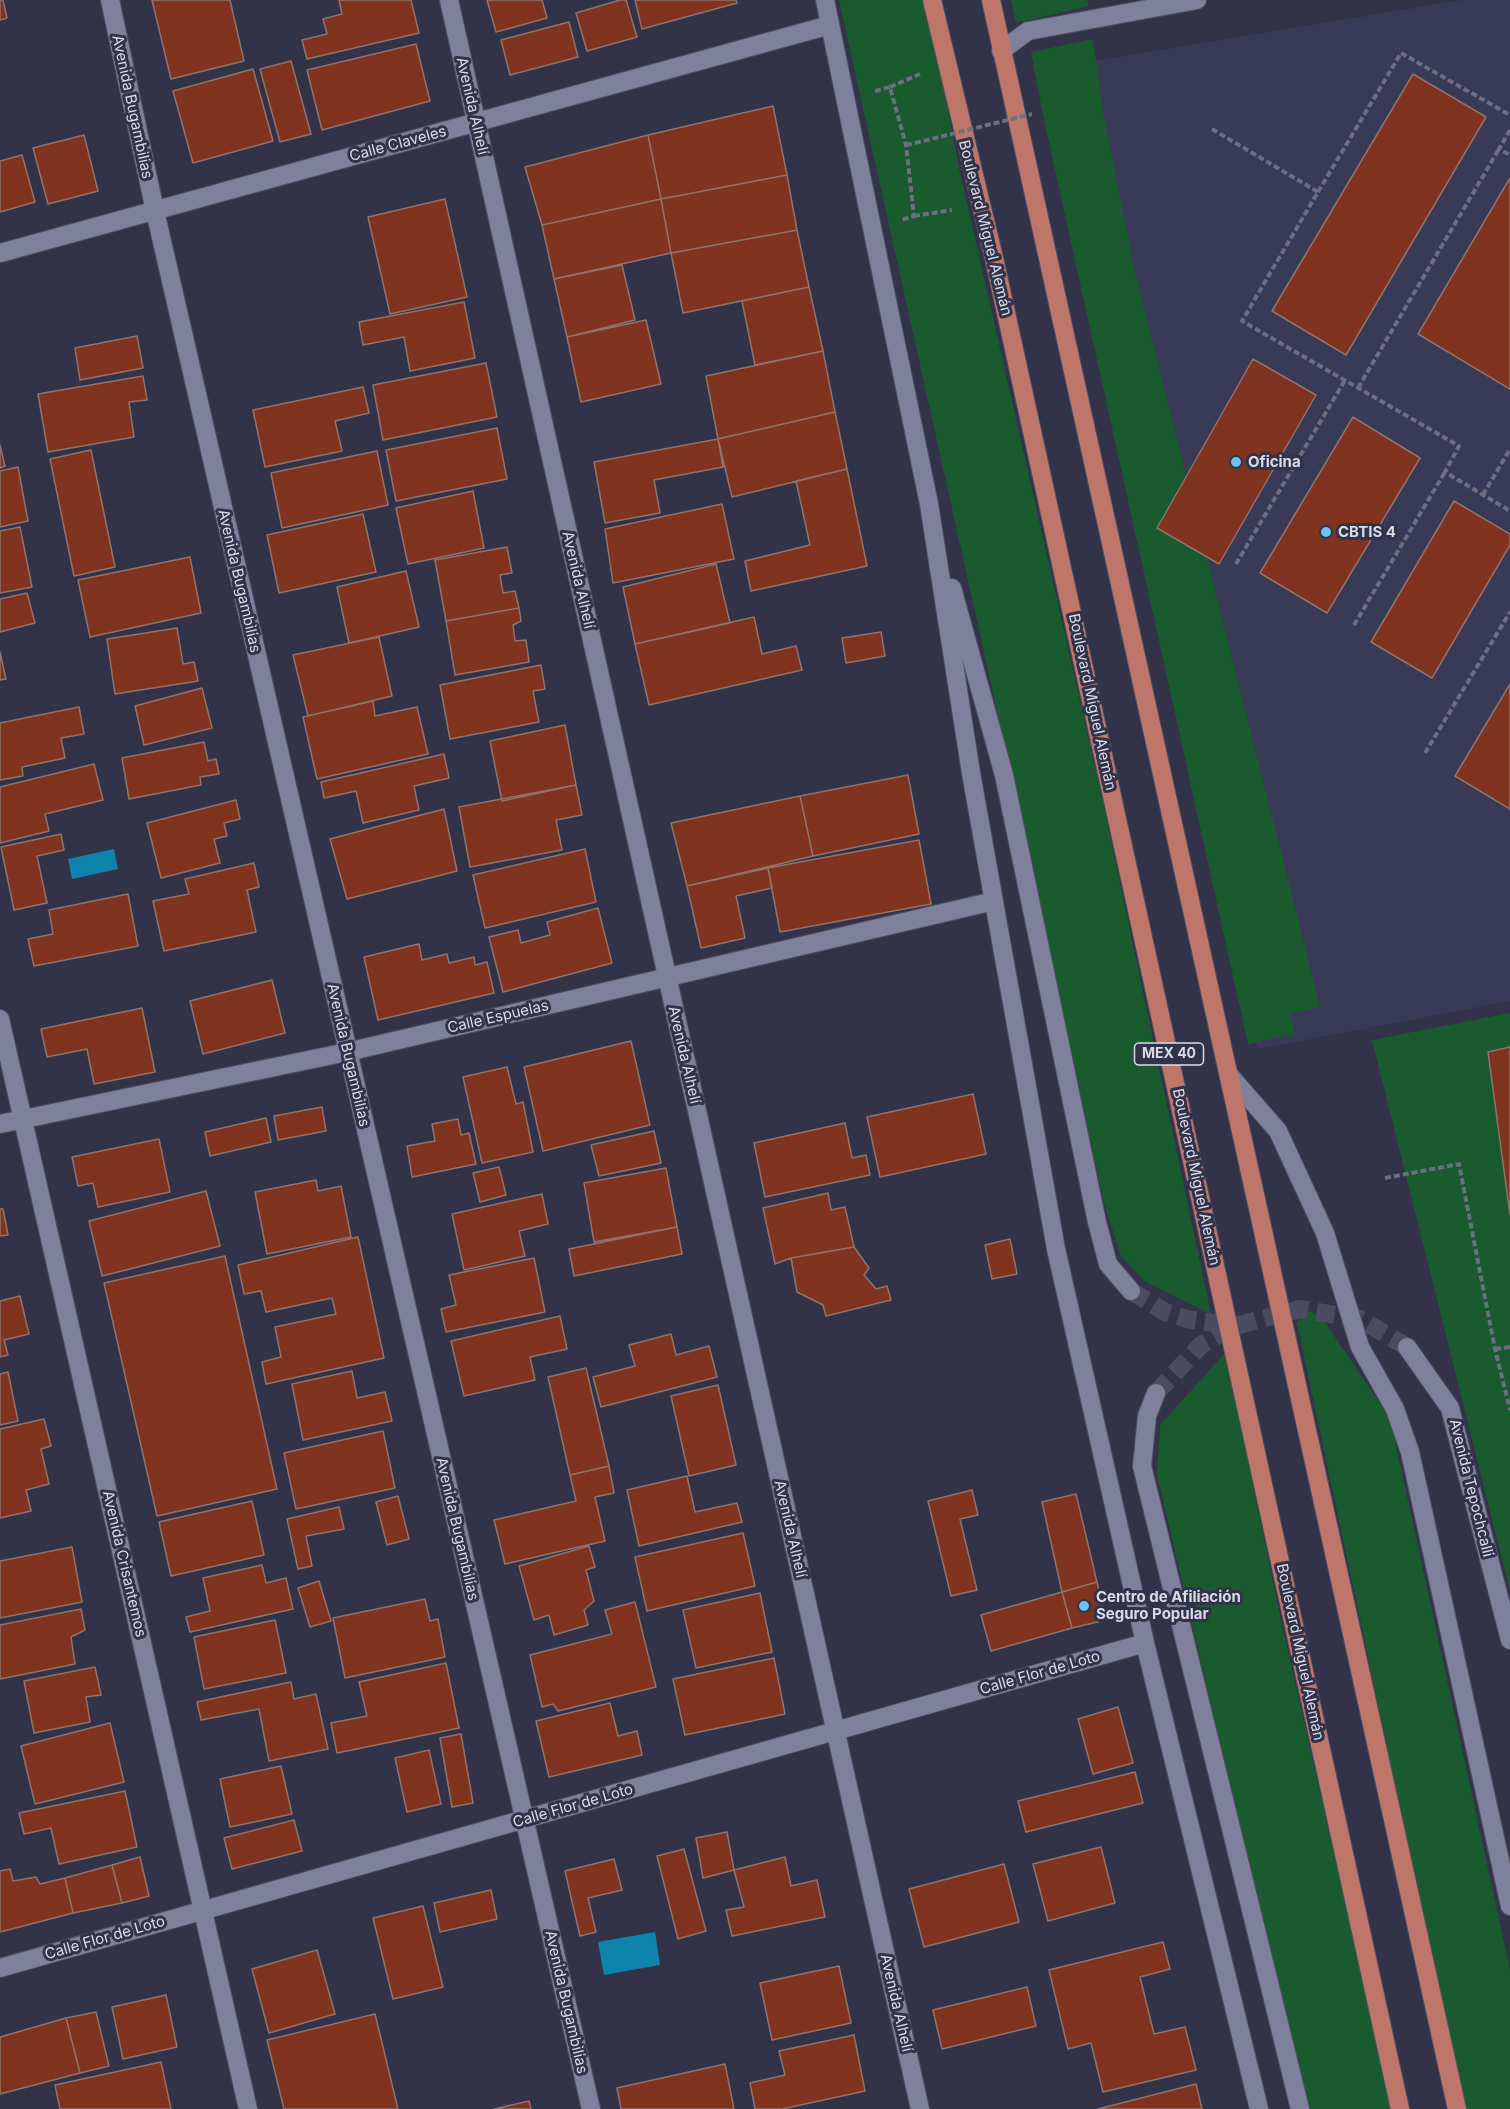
<!DOCTYPE html>
<html>
<head>
<meta charset="utf-8">
<style>
	body { margin:0 }
	canvas { display:block; background:#323349 }
</style>
</head>
<body>
<canvas width="1510" height="2109"></canvas>
<script>
const ctx = document.querySelector('canvas').getContext('2d');
ctx.lineJoin = 'round';
function fillPath(path, color) {
  ctx.fillStyle = color;
  ctx.fill(path, 'evenodd');
}
function toPath(rows) {
  const path = new Path2D();
  for (const r of rows) {
    path.moveTo(r[0], r[1]);
    for (let i = 2; i < r.length; i += 2) path.lineTo(r[i], r[i + 1]);
  }
  return path;
}
function trace(path, color, width, dash) {
  ctx.strokeStyle = color;
  ctx.lineWidth = width;
  ctx.lineCap = dash ? 'butt' : 'round';
  ctx.setLineDash(dash || []);
  ctx.stroke(path);
}
function label(font, color, halo, rows, align = 'center') {
  ctx.font = font + ' Inter,sans-serif';
  ctx.lineWidth = 6;
  ctx.setLineDash([]);
  ctx.textBaseline = 'middle';
  ctx.strokeStyle = halo;
  ctx.fillStyle = color;
  for (const [text, x, y, turn = 0] of rows) {
    ctx.save();
    ctx.translate(x, y);
    ctx.rotate((+turn || 0) * Math.PI / 180);
    ctx.textAlign = isNaN(turn) ? turn : align;
    if (halo) ctx.strokeText(text, 0, 0);
    ctx.fillText(text, 0, 0);
    ctx.restore();
  }
}
fillPath(toPath([
	[1463,0,1510,0,1510,1001,1258,1049,1256,1043,1248,1044,1048,69]
]), '#393a57');
fillPath(toPath([
	[839,0,927,0,959,168,1102,798,1211,1314,1146,1282,1134,1270,1120,1254,1104,1203,1006,751],
	[1011,0,1087,0,1089,6,1016,23],
	[1093,39,1103,111,1133,264,1320,1007,1290,1014,1295,1034,1248,1044,1043,115,1031,52],
	[1510,1013,1510,1591,1372,1040],
	[1308,1310,1322,1318,1390,1418,1510,1970,1510,2109,1464,2109,1297,1323],
	[1225,1353,1284,1634,1392,2109,1306,2109,1157,1475,1160,1425]
]), '#195a2f');
fillPath(toPath([
	[114,849,118,869,72,879,68,859],
	[655,1932,660,1965,604,1975,598,1942]
]), '#0e84ac');
const building = toPath([
	[0,0,3,0,7,18,0,20,0,0],
	[152,0,230,0,244,61,171,79,152,0],
	[339,0,411,0,419,33,307,59,302,40,327,34,323,19,342,14,339,0],
	[487,0,542,0,547,18,496,32,487,0],
	[620,0,626,0,637,37,587,51,576,13,620,0],
	[635,0,736,0,737,3,642,29,635,0],
	[569,22,578,57,510,75,501,40,569,22],
	[416,44,430,101,322,130,307,70,416,44],
	[291,61,311,134,280,142,260,69,291,61],
	[253,69,273,141,193,163,173,91,253,69],
	[1413,74,1486,117,1346,355,1272,311,1413,74],
	[773,106,787,175,661,199,648,135,773,106],
	[84,135,98,191,48,204,33,148,84,135],
	[648,135,661,199,542,225,525,167,648,135],
	[22,155,35,202,0,212,0,161,22,155],
	[787,175,797,230,671,253,661,199,787,175],
	[1510,178,1510,389,1418,334,1510,178],
	[445,199,467,297,390,314,368,217,445,199],
	[661,199,671,253,554,279,542,225,661,199],
	[797,230,809,287,683,313,671,253,797,230],
	[622,265,635,320,567,337,554,279,622,265],
	[809,287,823,351,755,365,742,301,809,287],
	[464,302,475,358,410,371,404,337,363,345,359,322,464,302],
	[646,320,661,384,581,402,567,337,646,320],
	[137,336,143,368,80,380,75,348,137,336],
	[823,351,835,412,718,439,706,376,823,351],
	[1253,359,1316,395,1219,564,1157,528,1253,359],
	[486,363,497,417,383,440,373,385,486,363],
	[143,376,147,400,129,402,134,437,48,452,38,394,143,376],
	[363,387,369,413,335,421,342,451,265,467,253,410,363,387],
	[835,412,847,469,732,497,718,439,835,412],
	[1353,417,1420,458,1327,613,1260,573,1353,417],
	[497,428,507,479,396,501,386,450,497,428],
	[718,439,723,467,654,480,660,513,605,523,594,462,718,439],
	[0,445,5,466,0,468,0,445],
	[91,450,115,567,74,576,50,459,91,450],
	[377,451,388,505,282,528,271,473,377,451],
	[18,467,28,521,0,527,0,471,18,467],
	[847,469,867,566,751,591,745,561,810,545,796,481,847,469],
	[473,491,484,548,408,564,396,508,473,491],
	[1454,501,1510,534,1510,545,1432,678,1371,642,1454,501],
	[722,504,734,559,613,583,605,529,722,504],
	[363,514,376,572,279,593,267,535,363,514],
	[20,527,32,587,0,593,0,531,20,527],
	[507,547,512,573,500,575,503,593,515,591,519,608,446,621,435,560,507,547],
	[190,557,201,613,90,637,78,580,190,557],
	[716,564,730,623,635,644,623,587,716,564],
	[406,571,419,627,349,643,337,587,406,571],
	[27,593,35,623,0,632,0,599,27,593],
	[519,608,521,621,513,625,515,641,526,640,529,662,455,675,446,621,519,608],
	[754,617,762,654,796,646,802,670,649,705,635,644,754,617],
	[177,628,183,664,194,662,198,681,115,694,107,639,177,628],
	[881,632,885,656,846,663,842,638,881,632],
	[379,637,392,696,308,716,293,655,379,637],
	[0,652,6,679,0,680,0,652],
	[541,665,545,689,533,691,539,722,450,739,440,685,541,665],
	[1510,684,1510,809,1455,776,1510,684],
	[202,688,212,728,144,745,135,706,202,688],
	[373,701,375,716,417,707,428,754,317,779,303,717,373,701],
	[79,707,84,734,61,738,65,758,22,767,23,776,0,780,0,723,79,707],
	[565,725,576,785,502,801,490,741,565,725],
	[204,742,208,761,216,759,219,774,200,777,201,785,129,799,122,758,204,742],
	[444,754,449,778,414,786,419,810,363,823,356,791,324,798,321,782,444,754],
	[94,764,103,800,45,814,49,831,0,843,0,787,94,764],
	[908,775,919,834,813,856,800,796,908,775],
	[576,785,582,815,556,820,562,850,470,867,459,807,576,785],
	[800,796,813,856,687,886,671,823,800,796],
	[236,800,240,819,224,823,227,836,214,839,220,863,161,878,147,823,236,800],
	[444,809,457,871,347,899,330,839,444,809],
	[61,834,64,850,37,856,47,903,14,910,1,847,61,834],
	[919,840,931,904,780,932,768,868,919,840],
	[585,849,596,902,485,928,473,875,585,849],
	[254,863,259,887,247,890,256,932,164,951,153,901,189,894,185,879,254,863],
	[768,868,772,888,736,896,745,938,701,948,687,886,768,868],
	[128,894,138,946,34,966,28,939,53,934,49,910,128,894],
	[598,908,612,963,503,992,489,937,518,930,521,943,550,935,547,922,598,908],
	[419,944,422,960,447,954,449,963,474,957,475,965,487,962,494,993,378,1020,364,957,419,944],
	[272,980,285,1033,203,1054,190,1001,272,980],
	[142,1008,155,1072,94,1084,87,1049,47,1057,41,1029,142,1008],
	[631,1041,650,1125,543,1151,524,1067,631,1041],
	[1510,1047,1510,1215,1488,1052,1510,1047],
	[507,1067,516,1104,523,1102,533,1152,482,1163,463,1077,507,1067],
	[973,1094,986,1154,880,1177,867,1117,973,1094],
	[322,1107,326,1131,278,1140,274,1116,322,1107],
	[266,1118,271,1142,210,1156,205,1132,266,1118],
	[458,1119,461,1135,469,1133,476,1164,412,1177,407,1146,435,1141,432,1124,458,1119],
	[845,1123,852,1158,866,1155,870,1175,765,1197,754,1143,845,1123],
	[654,1131,661,1163,599,1176,591,1145,654,1131],
	[159,1139,170,1192,98,1207,93,1183,78,1186,72,1157,159,1139],
	[499,1167,506,1195,480,1202,473,1173,499,1167],
	[666,1168,677,1227,594,1242,584,1183,666,1168],
	[316,1180,318,1191,341,1186,351,1237,267,1254,255,1192,316,1180],
	[206,1191,220,1246,102,1276,89,1221,206,1191],
	[828,1193,831,1210,845,1207,854,1247,791,1258,775,1264,763,1208,828,1193],
	[542,1194,548,1224,519,1231,525,1256,464,1270,452,1214,542,1194],
	[0,1209,3,1209,8,1235,0,1236,0,1209],
	[677,1227,682,1254,574,1276,569,1249,677,1227],
	[358,1237,384,1358,266,1384,262,1362,281,1357,275,1327,336,1314,332,1298,266,1312,261,1291,244,1294,238,1265,358,1237],
	[1010,1239,1017,1274,992,1279,985,1245,1010,1239],
	[854,1247,869,1268,864,1275,876,1289,887,1286,891,1300,826,1316,823,1305,797,1292,791,1258,854,1247],
	[225,1256,277,1489,157,1516,104,1283,225,1256],
	[534,1258,545,1312,446,1332,441,1309,456,1305,449,1275,534,1258],
	[20,1296,29,1334,4,1340,8,1355,0,1357,0,1301,20,1296],
	[560,1316,567,1349,530,1357,535,1380,464,1396,451,1341,560,1316],
	[671,1334,676,1355,709,1346,717,1377,601,1407,593,1377,635,1366,629,1345,671,1334],
	[586,1368,609,1466,570,1475,548,1377,586,1368],
	[352,1371,357,1398,385,1392,392,1421,303,1440,292,1384,352,1371],
	[8,1372,18,1421,0,1425,0,1374,8,1372],
	[718,1385,736,1465,689,1476,671,1396,718,1385],
	[44,1419,51,1446,41,1449,49,1484,26,1490,31,1511,0,1518,0,1429,44,1419],
	[383,1431,395,1488,296,1509,284,1453,383,1431],
	[609,1466,614,1493,595,1497,605,1541,505,1564,494,1520,576,1501,570,1475,609,1466],
	[687,1476,695,1512,737,1503,742,1522,639,1546,627,1490,687,1476],
	[972,1490,978,1515,960,1519,977,1590,951,1596,928,1501,972,1490],
	[1076,1494,1097,1582,1062,1592,1042,1502,1076,1494],
	[398,1496,409,1539,387,1545,376,1502,398,1496],
	[252,1501,264,1555,171,1576,159,1522,252,1501],
	[339,1507,344,1529,306,1536,312,1566,298,1569,287,1519,339,1507],
	[743,1533,755,1586,647,1611,635,1557,743,1533],
	[589,1546,595,1567,586,1570,594,1601,584,1610,588,1625,554,1635,549,1615,534,1620,519,1566,589,1546],
	[72,1547,82,1602,0,1618,0,1561,72,1547],
	[262,1565,266,1583,286,1578,293,1609,190,1632,186,1617,210,1611,203,1578,262,1565],
	[319,1581,331,1621,310,1627,298,1588,319,1581],
	[1097,1582,1106,1620,1072,1628,1062,1592,1097,1582],
	[1062,1592,1072,1628,991,1651,981,1615,1062,1592],
	[760,1593,772,1652,696,1668,683,1610,760,1593],
	[425,1599,430,1621,438,1619,445,1657,345,1678,333,1618,425,1599],
	[635,1602,656,1687,558,1711,553,1704,542,1707,530,1655,612,1634,605,1610,635,1602],
	[81,1609,85,1630,71,1637,75,1664,0,1679,0,1625,81,1609],
	[275,1620,286,1673,204,1689,194,1637,275,1620],
	[774,1658,785,1714,685,1735,673,1679,774,1658],
	[446,1663,459,1728,337,1753,331,1723,367,1716,359,1682,446,1663],
	[95,1667,101,1695,86,1697,90,1722,34,1733,24,1681,95,1667],
	[291,1682,294,1699,316,1694,328,1749,269,1761,259,1709,201,1720,197,1702,291,1682],
	[610,1703,618,1736,637,1731,642,1755,549,1777,536,1721,610,1703],
	[1118,1707,1133,1763,1093,1774,1078,1719,1118,1707],
	[110,1723,124,1782,35,1804,21,1746,110,1723],
	[461,1734,473,1803,452,1807,440,1738,461,1734],
	[429,1750,441,1804,407,1812,395,1758,429,1750],
	[281,1766,292,1814,230,1827,220,1779,281,1766],
	[1135,1772,1143,1803,1026,1832,1018,1801,1135,1772],
	[125,1791,137,1847,59,1864,51,1828,24,1834,19,1813,125,1791],
	[294,1820,302,1851,232,1869,224,1838,294,1820],
	[727,1832,734,1870,703,1878,696,1838,727,1832],
	[1101,1847,1115,1903,1048,1921,1033,1864,1101,1847],
	[684,1849,706,1931,678,1939,657,1856,684,1849],
	[140,1857,149,1896,122,1903,112,1865,140,1857],
	[785,1857,791,1886,817,1880,825,1917,732,1936,726,1910,744,1907,734,1870,785,1857],
	[614,1859,622,1890,588,1898,596,1932,580,1936,565,1871,614,1859],
	[1004,1864,1019,1922,924,1947,909,1889,1004,1864],
	[112,1865,122,1903,73,1913,65,1878,112,1865],
	[10,1869,13,1881,36,1877,40,1884,65,1878,73,1913,0,1932,0,1871,10,1869],
	[491,1890,497,1919,440,1932,434,1903,491,1890],
	[423,1906,443,1987,393,1999,373,1918,423,1906],
	[1163,1942,1170,1969,1140,1977,1154,2034,1185,2027,1196,2070,1103,2092,1091,2043,1068,2049,1049,1970,1163,1942],
	[317,1950,335,2014,269,2033,252,1969,317,1950],
	[839,1966,851,2023,772,2040,760,1983,839,1966],
	[1027,1987,1036,2026,942,2049,933,2010,1027,1987],
	[166,1995,177,2047,123,2059,112,2007,166,1995],
	[96,2012,109,2066,80,2073,66,2018,96,2012],
	[375,2014,398,2109,284,2109,267,2040,375,2014],
	[66,2018,80,2073,0,2094,0,2037,66,2018],
	[854,2035,865,2091,782,2109,755,2109,750,2083,785,2075,779,2051,854,2035],
	[161,2062,171,2109,60,2109,55,2085,161,2062],
	[725,2064,734,2109,621,2109,617,2088,725,2064],
	[1196,2084,1202,2109,1098,2109,1196,2084],
	[529,2101,531,2109,494,2109,529,2101]
]);
fillPath(building, '#803420');
trace(building, '#91736b', 1.5);
trace(toPath([
	[1131,1291,1165,1312,1187,1319,1235,1326],
	[1156,1393,1201,1345,1235,1326,1300,1309,1360,1319,1407,1347]
]), '#4b4c61', 18, [18, 9]);
const minor = toPath([
	[110,0,155,211,591,2109],
	[449,0,920,2109],
	[825,0,929,504,971,773,1056,1249,1145,1643,1259,2109],
	[1001,51,1028,31,1197,0],
	[0,253,830,25],
	[952,588,1004,775,1097,1222,1108,1264,1131,1291],
	[0,1019,248,2109],
	[1230,1076,1278,1131,1325,1233,1360,1347,1395,1409,1410,1452,1510,1906],
	[0,1124,347,1052,994,901],
	[1407,1347,1450,1408,1510,1640],
	[1156,1393,1147,1416,1142,1466,1300,2109],
	[0,1968,1145,1643]
]);
const major = toPath([
	[932,0,994,258,1400,2109],
	[991,0,1457,2109]
]);
trace(minor, '#505063', 20);
trace(major, '#505063', 20);
trace(toPath([
	[890,87,920,74],
	[875,91,890,87,906,145,914,216,901,220],
	[1212,129,1318,192,1242,321,1459,446,1445,472,1510,511],
	[1510,130,1499,149,1510,155],
	[906,145,915,143],
	[1318,192,1401,53,1510,115],
	[914,216,952,210],
	[1358,388,1499,149],
	[1483,495,1510,449],
	[1236,564,1345,380],
	[1354,625,1445,472],
	[1425,753,1510,612],
	[1385,1178,1459,1164,1495,1349,1510,1410],
	[1495,1349,1510,1347]
]), '#6d6e82', 4, [6, 3]);
trace(minor, '#7f809b', 18);
trace(major, '#bd7669', 18);
trace(toPath([
	[915,143,1032,114]
]), '#6d6e82', 4, [6, 3]);
for (const [x, y, r, color] of [
	[1236,462,6,"#6cc2f3"],
	[1326,532,6,"#6cc2f3"],
	[1084,1606,6,"#6cc2f3"]
]) {
  const dot = new Path2D();
  dot.arc(x, y, r, 0, 2 * Math.PI);
  ctx.fillStyle = color;
  ctx.fill(dot);
  trace(dot, '#323349', 2);
}
for (const [x, y, w] of [
	[1169,1054,69]
]) {
  const box = new Path2D();
  box.roundRect(x - w / 2, y - 11, w, 22, 4.5);
  ctx.fillStyle = '#323349';
  ctx.fill(box);
  trace(box, '#dadbe9', 1.5);
}
label('bold 14px', '#dadbe9', null, [
	["MEX 40",1169,1054]
]);
label('15px', '#dadbe9', '#323349', [
	["Avenida Alhelí",472,106,77],
	["Avenida Bugambilias",132,107,78],
	["Calle Claveles",398,144,-15],
	["Boulevard Miguel Alemán",985,228,76],
	["Avenida Alhelí",578,580,77],
	["Avenida Bugambilias",239,581,77],
	["Boulevard Miguel Alemán",1092,702,78],
	["Calle Espuelas",498,1017,-13],
	["Avenida Bugambilias",348,1055,77],
	["Avenida Alhelí",684,1055,77],
	["Boulevard Miguel Alemán",1196,1177,78],
	["Avenida Tepochcalli",1471,1488,76],
	["Avenida Bugambilias",457,1529,77],
	["Avenida Alhelí",790,1529,77],
	["Avenida Crisantemos",124,1564,77],
	["Boulevard Miguel Alemán",1300,1652,78],
	["Calle Flor de Loto",1040,1673,-16],
	["Calle Flor de Loto",573,1806,-16],
	["Calle Flor de Loto",105,1938,-16],
	["Avenida Bugambilias",566,2002,77],
	["Avenida Alhelí",896,2003,77]
]);
label('bold 15px', '#dadbe9', '#323349', [
	["Oficina",1248,462],
	["CBTIS 4",1338,532],
	["Centro de Afiliación",1096,1597],
	["Seguro Popular",1096,1614]
], 'left');
</script>
</body>
</html>
